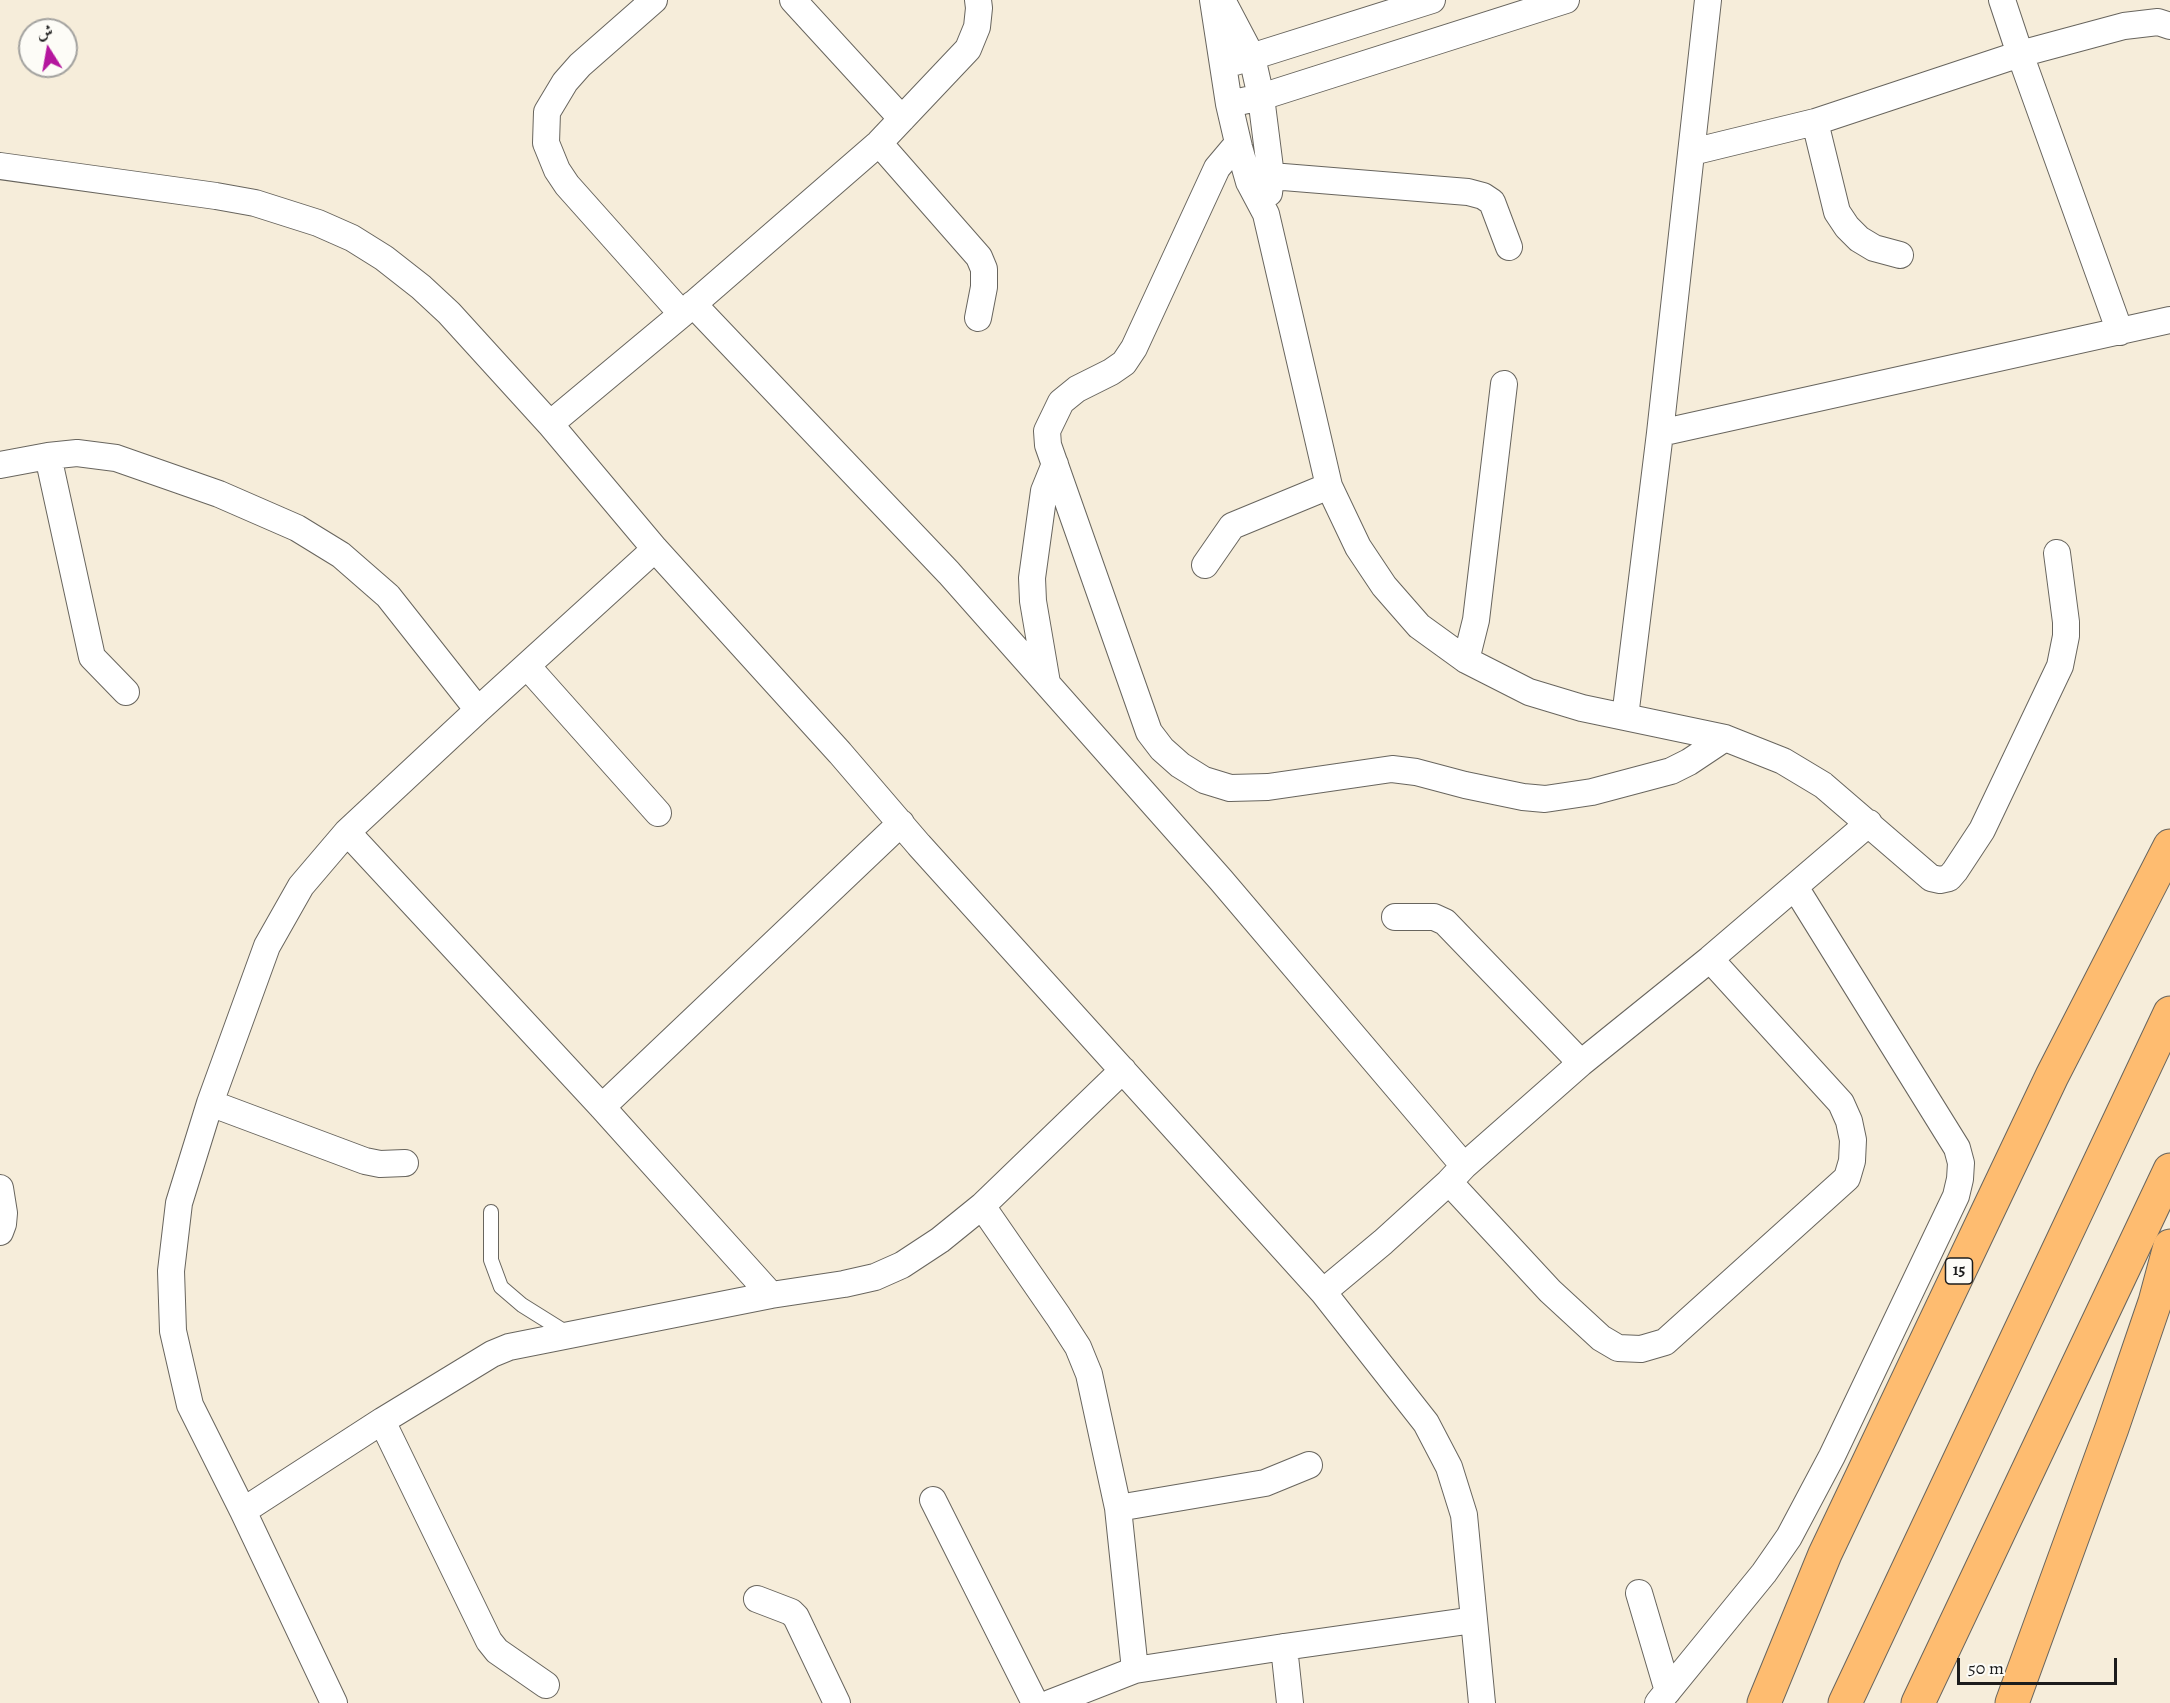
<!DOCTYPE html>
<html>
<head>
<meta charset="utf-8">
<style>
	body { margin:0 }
	#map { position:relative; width:2170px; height:1703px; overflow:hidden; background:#f6edda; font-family:Alegreya,Amiri,serif }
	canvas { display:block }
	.north { position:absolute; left:18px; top:18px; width:60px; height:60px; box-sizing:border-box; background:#fdfcf7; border:2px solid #a3a29f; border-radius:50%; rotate:349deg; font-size:16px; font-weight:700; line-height:24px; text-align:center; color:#1c1c1c }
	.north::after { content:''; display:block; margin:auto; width:21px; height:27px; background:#b5179e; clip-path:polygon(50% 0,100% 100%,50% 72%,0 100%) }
	.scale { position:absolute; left:1957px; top:1658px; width:160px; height:27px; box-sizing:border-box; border:3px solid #1c1c1c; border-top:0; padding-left:8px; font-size:18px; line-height:21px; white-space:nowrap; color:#1c1c1c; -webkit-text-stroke:4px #fdfcf7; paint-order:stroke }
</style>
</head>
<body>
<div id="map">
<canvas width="2170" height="1703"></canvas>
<div class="north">ش</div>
<div class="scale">50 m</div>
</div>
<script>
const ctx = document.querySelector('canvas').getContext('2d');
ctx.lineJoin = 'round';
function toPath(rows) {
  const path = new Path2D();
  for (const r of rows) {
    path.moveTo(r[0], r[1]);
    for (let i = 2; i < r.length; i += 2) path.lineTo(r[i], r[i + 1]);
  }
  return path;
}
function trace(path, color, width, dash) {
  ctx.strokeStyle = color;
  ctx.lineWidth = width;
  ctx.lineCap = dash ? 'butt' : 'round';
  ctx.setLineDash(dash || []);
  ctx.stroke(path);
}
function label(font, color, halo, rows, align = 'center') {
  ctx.font = font + ' Alegreya,serif';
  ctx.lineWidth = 6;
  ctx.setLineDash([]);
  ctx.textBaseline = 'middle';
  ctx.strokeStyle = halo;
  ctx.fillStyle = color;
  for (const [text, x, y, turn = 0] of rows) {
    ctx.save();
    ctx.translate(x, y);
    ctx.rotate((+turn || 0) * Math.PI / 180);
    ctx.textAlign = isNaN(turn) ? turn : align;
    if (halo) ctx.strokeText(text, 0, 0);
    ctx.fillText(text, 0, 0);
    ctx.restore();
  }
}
const service = toPath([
	[491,1212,491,1260,501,1287,522,1305,570,1335]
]);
const minor = toPath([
	[654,0,580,65,565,82,547,112,546,143,557,170,567,185,682,314],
	[793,0,902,119],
	[1213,0,1229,104,1239,147,1249,182,1266,214,1329,486,1358,547,1384,586,1419,626,1466,660,1529,692,1582,708,1725,738,1783,761,1823,785,1931,878,1940,880,1949,878,1955,871,1982,830,2060,666,2066,636,2066,622,2057,553],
	[1222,0,1252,57,1261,97,1271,176,1269,193],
	[2002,0,2020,54,2120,332],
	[1235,62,1432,0],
	[1229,104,1261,97,1566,0],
	[1815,122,1837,212,1847,227,1859,239,1874,248,1900,255],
	[879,143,979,257,984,269,984,287,978,318],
	[1239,147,1233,149,1217,168,1134,348,1124,363,1111,372,1077,389,1061,402,1047,431,1048,445,1149,732,1162,749,1180,765,1204,780,1230,788,1268,787,1392,769,1416,772,1465,785,1523,797,1545,799,1592,792,1671,771,1689,762,1725,738],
	[1692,152,1815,122,2020,54,2124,26,2158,22,2170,26],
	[0,166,216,196,255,203,318,223,352,238,384,258,421,287,449,313,550,424,655,549,840,753,919,845,1323,1292,1426,1423,1449,1467,1464,1515,1482,1703],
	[1249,182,1271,176,1468,192,1483,196,1492,202,1509,247],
	[693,304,949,573,1221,880,1464,1166],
	[550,424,682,314,879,143,968,49,977,27,979,8,978,0],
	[1660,433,2170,320],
	[48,456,92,657,126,692],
	[0,465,48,456,77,453,116,458,219,494,297,528,341,555,388,596,478,710],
	[1205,565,1232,526,1329,486],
	[1466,660,1476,620,1504,384],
	[527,666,658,813],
	[1047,683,1033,601,1032,578,1044,491,1055,464],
	[1625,717,1660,433,1708,0],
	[347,832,602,1107,771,1295],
	[1395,917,1434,917,1445,922,1581,1063],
	[210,1103,365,1161,380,1164,405,1163],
	[602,1107,901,823],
	[1449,1182,1550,1291,1601,1338,1618,1348,1641,1349,1665,1342,1847,1178,1852,1161,1853,1140,1849,1121,1841,1103,1710,959],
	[0,1188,4,1213,3,1224,0,1232],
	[982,1206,1058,1316,1078,1347,1089,1374,1118,1508,1135,1670],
	[1323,1292,1383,1242,1449,1182,1464,1166,1581,1063,1710,959,1869,823],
	[382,1421,489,1641,497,1651,546,1685],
	[933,1500,1035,1703],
	[1118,1508,1265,1483,1309,1465],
	[243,1511,382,1421,492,1354,509,1347,771,1295,844,1284,875,1277,902,1265,940,1240,982,1206,1123,1070],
	[1639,1593,1668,1691],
	[757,1599,791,1612,796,1617,837,1703],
	[1284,1647,1290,1703],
	[334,1703,243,1511,190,1405,173,1331,171,1271,179,1203,210,1103,267,946,301,886,347,832,478,710,655,549],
	[1050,1703,1135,1670,1284,1647,1474,1620],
	[1658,1703,1764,1573,1789,1537,1832,1456,1956,1196,1960,1179,1961,1163,1957,1148,1795,887]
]);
const trunk = toPath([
	[1845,1703,2170,1013],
	[1918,1703,2170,1170]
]);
const motorway = toPath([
	[1764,1703,1825,1554,2052,1076,2170,846],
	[2012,1703,2112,1428,2155,1302,2170,1246]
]);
trace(service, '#68655e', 16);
trace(minor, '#68655e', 28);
trace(trunk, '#68655e', 35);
trace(motorway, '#68655e', 35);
trace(service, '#fff', 14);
trace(minor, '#fff', 26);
trace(trunk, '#febc70', 33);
trace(motorway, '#febc70', 33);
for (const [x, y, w] of [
	[1959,1271,27]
]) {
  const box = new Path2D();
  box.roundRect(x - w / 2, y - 13, w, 26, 4.5);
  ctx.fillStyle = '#fdfcf7';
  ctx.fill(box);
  trace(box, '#1c1c1c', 1.5);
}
label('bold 16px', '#1c1c1c', null, [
	["15",1959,1271]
]);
</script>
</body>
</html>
